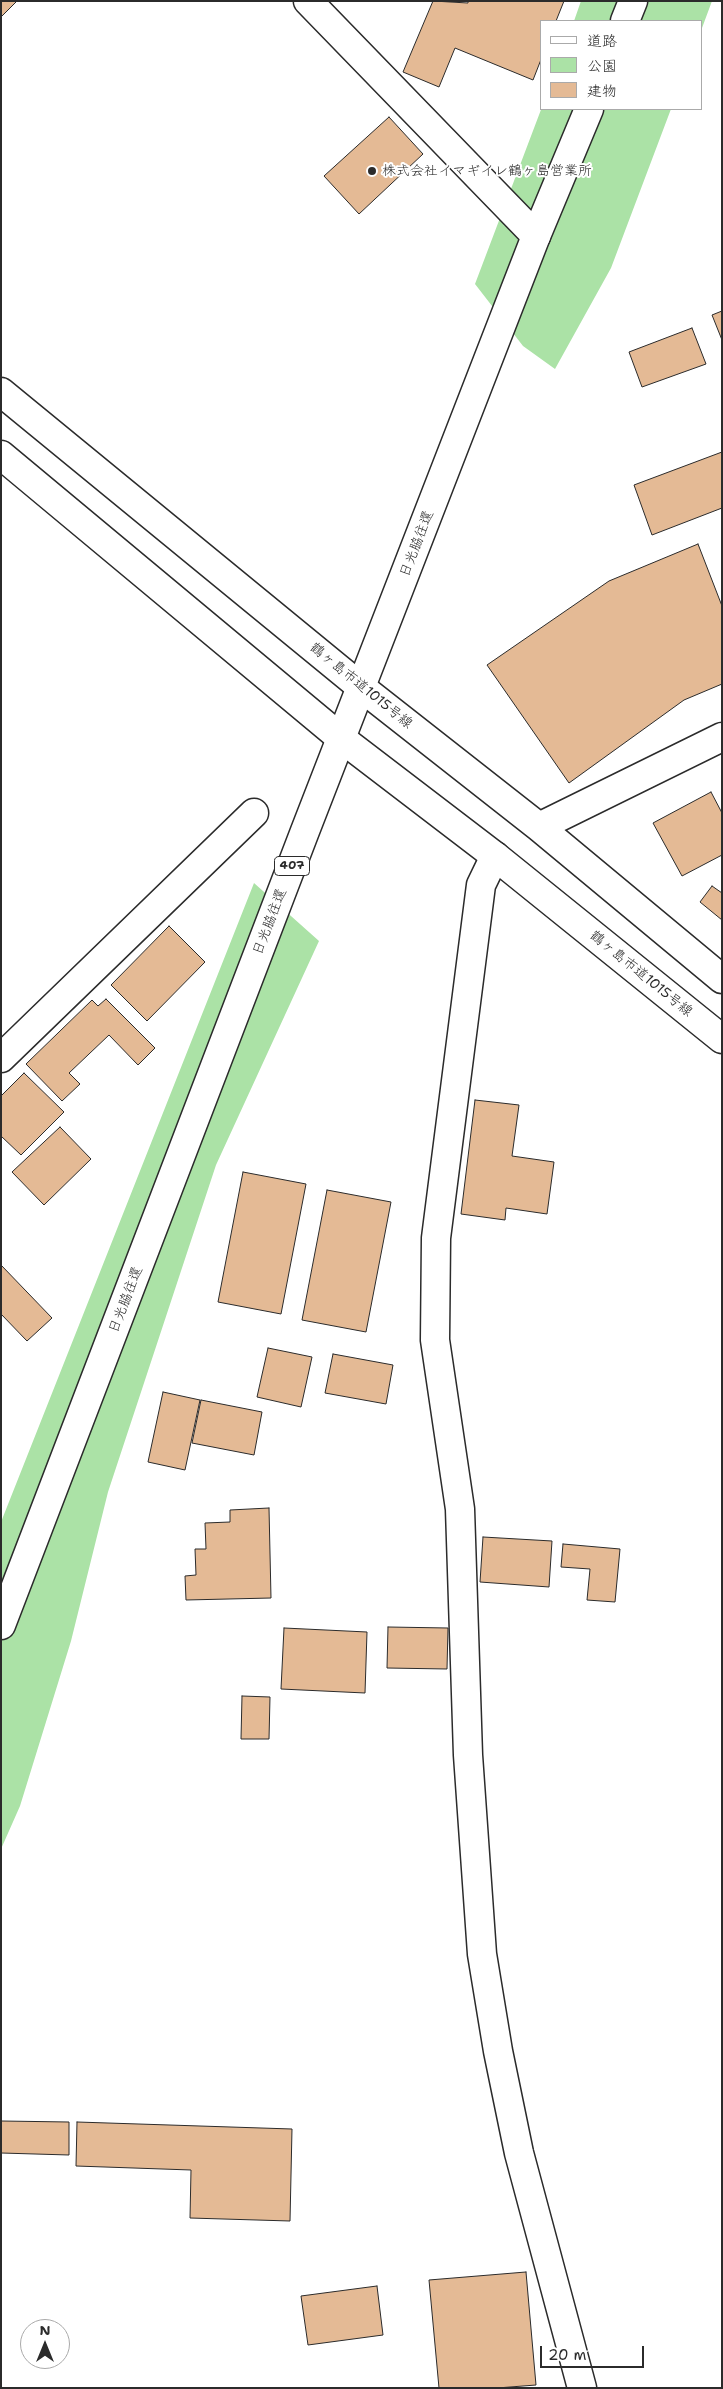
<!DOCTYPE html>
<html>
<head>
<meta charset="utf-8">
<style>
	body { margin:0 }
	#map { position:relative; width:723px; height:2389px; overflow:hidden; background:#fff; font-family:"Shantell Sans","Klee One",sans-serif }
	canvas { display:block }
	.frame { position:absolute; inset:0; border:2px solid #2b2b2b; pointer-events:none }
	.legend { position:absolute; left:540px; top:20px; width:162px; height:90px; box-sizing:border-box; background:#fff; border:1px solid #aaa; margin:0; padding:6px 9px; list-style:none; font-size:15px; color:#2b2b2b }
	.legend li { display:flex; align-items:center; gap:10px; height:25px }
	.legend b { width:25px; border:1px solid #aaa }
	.north { position:absolute; left:20px; top:2319px; width:50px; height:50px; box-sizing:border-box; background:#fff; border:1px solid #aaa; border-radius:50%; rotate:0deg; font-size:14px; font-weight:700; line-height:20px; text-align:center; color:#2b2b2b }
	.north::after { content:''; display:block; margin:auto; width:18px; height:22px; background:#2b2b2b; clip-path:polygon(50% 0,100% 100%,50% 72%,0 100%) }
	.scale { position:absolute; left:540px; top:2346px; width:104px; height:22px; box-sizing:border-box; border:2px solid #2b2b2b; border-top:0; padding-left:6px; font-size:15px; line-height:18px; white-space:nowrap; color:#2b2b2b; -webkit-text-stroke:4px #fff; paint-order:stroke }
</style>
</head>
<body>
<div id="map">
<canvas width="723" height="2389"></canvas>
<div class="frame"></div>
<ul class="legend">
<li><b style="height:6px;background:#fff"></b>道路</li>
<li><b style="height:14px;background:#abe2a6"></b>公園</li>
<li><b style="height:14px;background:#e4ba95"></b>建物</li>
</ul>
<div class="north">N</div>
<div class="scale">20 m</div>
</div>
<script>
const ctx = document.querySelector('canvas').getContext('2d');
ctx.lineJoin = 'round';
function fillPath(path, color) {
  ctx.fillStyle = color;
  ctx.fill(path, 'evenodd');
}
function toPath(rows) {
  const path = new Path2D();
  for (const r of rows) {
    path.moveTo(r[0], r[1]);
    for (let i = 2; i < r.length; i += 2) path.lineTo(r[i], r[i + 1]);
  }
  return path;
}
function trace(path, color, width, dash) {
  ctx.strokeStyle = color;
  ctx.lineWidth = width;
  ctx.lineCap = dash ? 'butt' : 'round';
  ctx.setLineDash(dash || []);
  ctx.stroke(path);
}
function label(font, color, halo, rows, align = 'center') {
  ctx.font = font + ' "Shantell Sans","Klee One",sans-serif';
  ctx.lineWidth = 4;
  ctx.setLineDash([]);
  ctx.textBaseline = 'middle';
  ctx.strokeStyle = halo;
  ctx.fillStyle = color;
  for (const [text, x, y, turn = 0] of rows) {
    ctx.save();
    ctx.translate(x, y);
    ctx.rotate((+turn || 0) * Math.PI / 180);
    ctx.textAlign = isNaN(turn) ? turn : align;
    if (halo) ctx.strokeText(text, 0, 0);
    ctx.fillText(text, 0, 0);
    ctx.restore();
  }
}
fillPath(toPath([
	[581,1,712,1,702,28,702,21,574,21],
	[542,107,542,109,671,109,611,268,555,369,523,346,475,284],
	[254,883,319,941,216,1165,108,1492,71,1641,20,1806,1,1849,1,1522]
]), '#abe2a6');
const building = toPath([
	[1,1,17,1,1,17,1,1],
	[433,1,468,3,468,1,564,1,556,21,542,21,542,57,533,80,455,48,439,87,403,72,433,1],
	[389,117,423,154,359,214,324,176,389,117],
	[722,311,722,340,712,315,722,311],
	[692,328,706,364,642,387,629,352,692,328],
	[722,452,722,508,652,535,634,485,722,452],
	[698,544,722,606,722,684,684,700,569,783,487,665,609,581,698,544],
	[711,792,722,813,722,855,682,876,653,823,711,792],
	[712,886,722,893,722,920,700,902,712,886],
	[169,926,205,962,147,1021,111,985,169,926],
	[106,999,155,1048,138,1065,109,1035,69,1073,80,1084,62,1101,26,1064,92,1000,98,1006,106,999],
	[24,1073,64,1112,21,1155,1,1136,1,1096,24,1073],
	[475,1100,519,1105,512,1156,554,1162,547,1214,506,1208,505,1220,461,1214,475,1100],
	[60,1127,91,1159,44,1205,12,1172,60,1127],
	[243,1172,306,1184,281,1314,218,1302,243,1172],
	[327,1190,391,1202,366,1332,302,1320,327,1190],
	[1,1265,52,1318,27,1341,1,1314,1,1265],
	[268,1348,312,1357,301,1407,257,1397,268,1348],
	[333,1354,393,1365,386,1404,325,1393,333,1354],
	[163,1392,200,1400,185,1470,148,1462,163,1392],
	[201,1400,262,1412,254,1455,192,1443,201,1400],
	[269,1508,271,1598,186,1600,185,1576,196,1575,195,1549,206,1549,205,1523,230,1522,230,1510,269,1508],
	[483,1537,552,1541,549,1587,480,1582,483,1537],
	[563,1544,620,1549,615,1602,587,1600,590,1569,561,1567,563,1544],
	[388,1627,448,1628,447,1669,387,1668,388,1627],
	[284,1628,367,1632,365,1693,281,1689,284,1628],
	[242,1696,270,1697,269,1739,241,1739,242,1696],
	[1,2121,69,2122,69,2155,1,2153,1,2121],
	[77,2122,292,2129,290,2221,190,2218,191,2170,76,2166,77,2122],
	[526,2272,536,2385,497,2388,439,2388,429,2280,526,2272],
	[377,2286,383,2335,308,2345,301,2296,377,2286]
]);
fillPath(building, '#e4ba95');
trace(building, '#2b2b2b', 1);
const minor = toPath([
	[308,1,536,236],
	[495,856,481,885,436,1238,435,1340,460,1509,468,1755,482,1954,498,2051,519,2153,582,2388],
	[1,1058,254,813]
]);
const tertiary = toPath([
	[1,392,362,688,539,827,722,979],
	[1,455,342,739,495,856,722,1039],
	[539,827,722,737]
]);
const trunk = toPath([
	[625,21,633,1],
	[1,1625,305,831,536,236,589,109]
]);
trace(minor, '#2b2b2b', 31);
trace(tertiary, '#2b2b2b', 31);
trace(trunk, '#2b2b2b', 31);
trace(minor, '#fff', 28);
trace(tertiary, '#fff', 28);
trace(trunk, '#fff', 28);
for (const [x, y, r, color] of [
	[372,171,5,"#2b2b2b"]
]) {
  const dot = new Path2D();
  dot.arc(x, y, r, 0, 2 * Math.PI);
  ctx.fillStyle = color;
  ctx.fill(dot);
  trace(dot, '#fff', 2);
}
for (const [x, y, w] of [
	[292,866,35]
]) {
  const box = new Path2D();
  box.roundRect(x - w / 2, y - 9.5, w, 19, 4);
  ctx.fillStyle = '#fff';
  ctx.fill(box);
  trace(box, '#2b2b2b', 1);
}
label('bold 12px', '#2b2b2b', null, [
	["407",292,866]
]);
label('14px', '#2b2b2b', '#fff', [
	["株式会社イマギイレ鶴ヶ島営業所",382,171]
], 'left');
label('14px', '#2b2b2b', '#fff', [
	["日光脇往還",417,544,-69],
	["鶴ヶ島市道1015号線",361,686,39],
	["日光脇往還",270,922,-69],
	["鶴ヶ島市道1015号線",641,974,39],
	["日光脇往還",126,1300,-69]
]);
</script>
</body>
</html>
